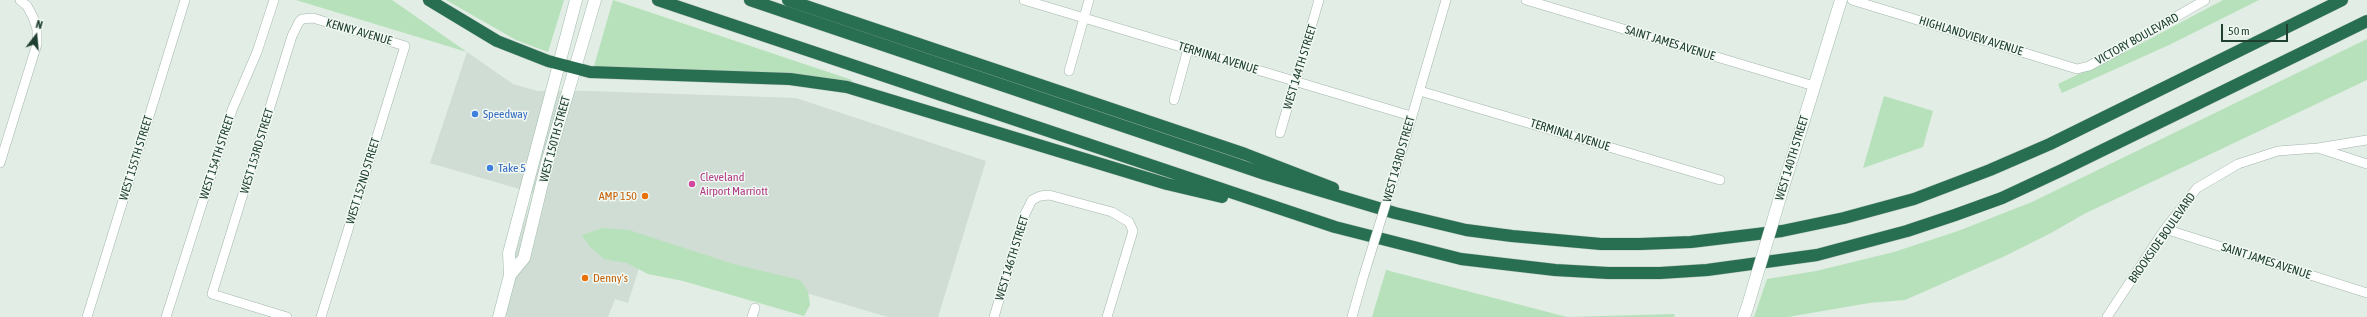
<!DOCTYPE html>
<html>
<head>
<meta charset="utf-8">
<style>
	body { margin:0 }
	#map { position:relative; width:2367px; height:317px; overflow:hidden; background:#e1ede5; font-family:"Asap Condensed",sans-serif }
	canvas { display:block }
	.north { position:absolute; left:16px; top:16px; width:40px; height:40px; -webkit-text-stroke:3px #f2f9f4; paint-order:stroke; rotate:16deg; font-size:11px; font-weight:700; line-height:16px; text-align:center; color:#1f4030 }
	.north::after { content:''; display:block; margin:auto; width:14px; height:18px; background:#1f4030; clip-path:polygon(50% 0,100% 100%,50% 72%,0 100%) }
	.scale { position:absolute; left:2221px; top:24px; width:67px; height:18px; box-sizing:border-box; border:2px solid #1f4030; border-top:0; padding-left:5px; font-size:12px; line-height:14px; white-space:nowrap; color:#1f4030; -webkit-text-stroke:3px #f2f9f4; paint-order:stroke }
</style>
</head>
<body>
<div id="map">
<canvas width="2367" height="317"></canvas>
<div class="north">N</div>
<div class="scale">50 m</div>
</div>
<script>
const ctx = document.querySelector('canvas').getContext('2d');
ctx.lineJoin = 'round';
function fillPath(path, color) {
  ctx.fillStyle = color;
  ctx.fill(path, 'evenodd');
}
function toPath(rows) {
  const path = new Path2D();
  for (const r of rows) {
    path.moveTo(r[0], r[1]);
    for (let i = 2; i < r.length; i += 2) path.lineTo(r[i], r[i + 1]);
  }
  return path;
}
function trace(path, color, width, dash) {
  ctx.strokeStyle = color;
  ctx.lineWidth = width;
  ctx.lineCap = dash ? 'butt' : 'round';
  ctx.setLineDash(dash || []);
  ctx.stroke(path);
}
function label(font, color, halo, rows, align = 'center') {
  ctx.font = font + ' "Asap Condensed",sans-serif';
  ctx.lineWidth = 3;
  ctx.setLineDash([]);
  ctx.textBaseline = 'middle';
  ctx.strokeStyle = halo;
  ctx.fillStyle = color;
  for (const [text, x, y, turn = 0] of rows) {
    ctx.save();
    ctx.translate(x, y);
    ctx.rotate((+turn || 0) * Math.PI / 180);
    ctx.textAlign = isNaN(turn) ? turn : align;
    if (halo) ctx.strokeText(text, 0, 0);
    ctx.fillText(text, 0, 0);
    ctx.restore();
  }
}
fillPath(toPath([
	[467,52,513,84,537,91,589,91,796,98,986,161,938,317,888,317,646,246,628,303,615,299,608,317,509,317,498,314,533,193,430,163]
]), '#cfddd4');
fillPath(toPath([
	[296,0,392,0,467,52],
	[446,0,564,0,548,52,516,40],
	[613,0,852,80,851,84,809,77,670,69,627,69,594,66],
	[2223,0,2259,0,2169,45,2062,93,2058,84,2129,50],
	[2367,39,2367,80,2084,214,2051,233,2005,256,1905,300,1869,303,1788,317,1754,317,1767,279,1816,271,1894,252,1958,231,2032,202],
	[1884,96,1933,111,1923,147,1863,168],
	[603,228,629,230,733,264,800,280,808,291,810,305,804,316,683,281,648,274,627,263,604,259,589,246,582,235],
	[1386,270,1567,317,1675,314,1674,317,1372,317]
]), '#b7e1ba');
const street = toPath([
	[1024,0,1411,116],
	[1526,0,1814,86],
	[1852,0,2077,69,2089,66,2122,48,2205,0],
	[1069,71,1089,0],
	[1420,91,1720,180],
	[1174,100,1188,49],
	[1280,133,1319,0],
	[2321,149,2367,164],
	[0,163,37,44,37,29,33,17,27,6,20,0],
	[1395,174,1446,0],
	[2165,229,2367,293],
	[87,317,185,0],
	[166,317,232,110,257,52,274,0],
	[287,317,212,294,292,36,299,22,302,19,313,18,405,46,321,317],
	[752,317,755,308],
	[994,317,1025,214,1032,200,1040,196,1049,195,1112,212,1129,222,1133,231,1107,317],
	[1352,317,1363,278],
	[2107,317,2165,229,2197,188,2238,164,2278,151,2318,148,2367,140]
]);
const secondary = toPath([
	[1781,194,1841,0],
	[510,275,524,258,547,163,595,0],
	[499,317,510,275,509,253,576,0],
	[1744,317,1748,305]
]);
const highway = toPath([
	[429,0,497,41,548,61,590,72,790,79,847,87,1167,184,1222,197],
	[658,0,1335,227,1461,259,1555,270,1608,273,1660,273,1707,270,1817,255,1907,231,1955,215,2002,198,2062,170,2367,21],
	[750,0,1265,174,1395,213,1466,230,1512,236,1601,244,1640,244,1691,242,1782,231,1844,218,1914,199,1990,170,2050,144,2342,0],
	[788,0,1245,154,1333,188]
]);
trace(street, '#a3b6ab', 10);
trace(secondary, '#a1bdae', 13);
trace(highway, '#c0cac5', 13);
trace(street, '#fff', 9);
trace(secondary, '#fff', 12);
trace(highway, '#286f52', 12);
const streetBridge = toPath([
	[1363,278,1395,174]
]);
const secondaryBridge = toPath([
	[1748,305,1781,194]
]);
trace(streetBridge, '#a3b6ab', 10, []);
trace(secondaryBridge, '#a1bdae', 13, []);
trace(streetBridge, '#fff', 9);
trace(secondaryBridge, '#fff', 12);
for (const [x, y, r, color] of [
	[475,114,4,"#3f7fe0"],
	[490,168,4,"#3f7fe0"],
	[692,184,4,"#d1479c"],
	[645,196,4,"#e8710a"],
	[585,278,4,"#e8710a"]
]) {
  const dot = new Path2D();
  dot.arc(x, y, r, 0, 2 * Math.PI);
  ctx.fillStyle = color;
  ctx.fill(dot);
  trace(dot, '#f2f9f4', 1.5);
}
label('12px', '#1f4030', '#f2f9f4', [
	["KENNY AVENUE",359,32,16],
	["HIGHLANDVIEW AVENUE",1971,36,17],
	["VICTORY BOULEVARD",2137,39,-29],
	["SAINT JAMES AVENUE",1670,43,17],
	["TERMINAL AVENUE",1218,58,17],
	["WEST 144TH STREET",1300,67,-73],
	["TERMINAL AVENUE",1570,135,17],
	["WEST 150TH STREET",555,139,-75],
	["WEST 153RD STREET",257,151,-73],
	["WEST 154TH STREET",217,157,-72],
	["WEST 155TH STREET",136,158,-73],
	["WEST 140TH STREET",1792,158,-73],
	["WEST 143RD STREET",1399,159,-74],
	["WEST 152ND STREET",363,181,-73],
	["BROOKSIDE BOULEVARD",2162,238,-55],
	["WEST 146TH STREET",1012,258,-73],
	["SAINT JAMES AVENUE",2266,261,18]
]);
label('12px', '#366cbe', '#f2f9f4', [
	["Speedway",483,114],
	["Take 5",498,168]
], 'left');
label('12px', '#b23c85', '#f2f9f4', [
	["Cleveland",700,177],
	["Airport Marriott",700,191]
], 'left');
label('12px', '#c56008', '#f2f9f4', [
	["AMP 150",637,196],
	["Denny's",593,278,"left"]
], 'right');
</script>
</body>
</html>
